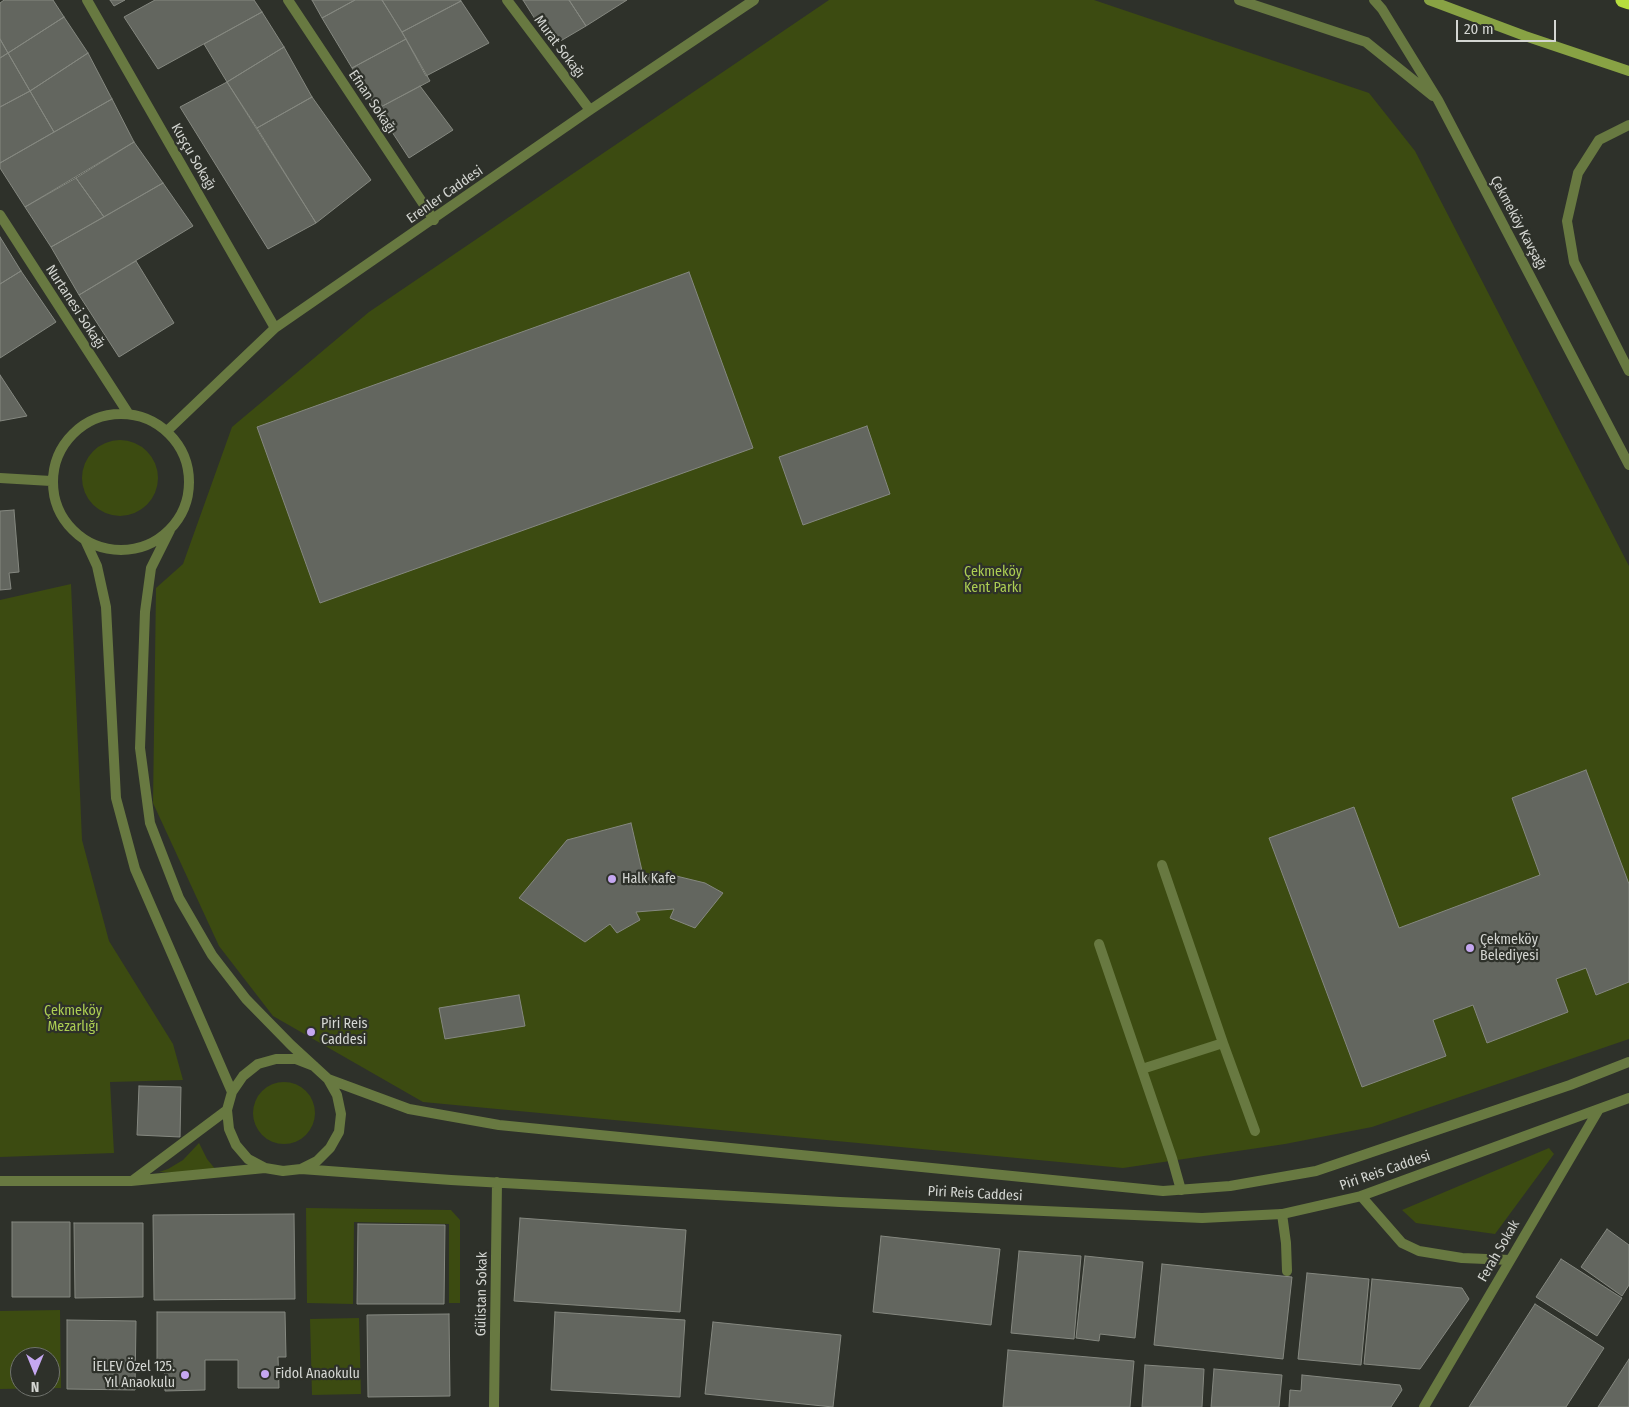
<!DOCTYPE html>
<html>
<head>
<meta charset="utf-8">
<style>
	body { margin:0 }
	#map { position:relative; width:1629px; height:1407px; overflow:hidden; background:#2e312a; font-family:"Fira Sans Condensed",sans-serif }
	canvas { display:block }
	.north { position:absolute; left:10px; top:1347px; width:50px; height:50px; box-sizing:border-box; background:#2e312a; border:1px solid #70736d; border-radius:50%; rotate:180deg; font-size:14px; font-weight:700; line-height:20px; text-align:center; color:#d4d6d2 }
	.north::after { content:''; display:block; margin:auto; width:18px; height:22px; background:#c5a7f1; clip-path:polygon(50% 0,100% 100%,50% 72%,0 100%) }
	.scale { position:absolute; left:1456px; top:20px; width:100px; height:22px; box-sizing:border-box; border:2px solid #d4d6d2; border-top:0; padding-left:6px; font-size:15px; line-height:18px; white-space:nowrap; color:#d4d6d2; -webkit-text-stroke:4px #2e312a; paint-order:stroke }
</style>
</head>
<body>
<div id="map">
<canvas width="1629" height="1407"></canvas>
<div class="north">N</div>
<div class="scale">20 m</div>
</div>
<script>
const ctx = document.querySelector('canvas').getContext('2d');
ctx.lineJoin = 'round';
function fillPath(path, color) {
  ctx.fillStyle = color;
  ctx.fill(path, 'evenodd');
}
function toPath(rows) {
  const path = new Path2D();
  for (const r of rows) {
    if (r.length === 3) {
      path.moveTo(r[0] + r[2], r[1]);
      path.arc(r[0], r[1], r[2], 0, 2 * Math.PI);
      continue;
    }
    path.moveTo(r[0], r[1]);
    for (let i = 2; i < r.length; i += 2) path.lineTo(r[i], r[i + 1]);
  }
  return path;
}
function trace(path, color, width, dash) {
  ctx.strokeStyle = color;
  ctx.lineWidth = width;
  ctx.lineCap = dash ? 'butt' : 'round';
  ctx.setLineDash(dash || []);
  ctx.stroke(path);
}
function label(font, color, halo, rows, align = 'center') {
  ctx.font = font + ' "Fira Sans Condensed",sans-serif';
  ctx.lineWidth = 4.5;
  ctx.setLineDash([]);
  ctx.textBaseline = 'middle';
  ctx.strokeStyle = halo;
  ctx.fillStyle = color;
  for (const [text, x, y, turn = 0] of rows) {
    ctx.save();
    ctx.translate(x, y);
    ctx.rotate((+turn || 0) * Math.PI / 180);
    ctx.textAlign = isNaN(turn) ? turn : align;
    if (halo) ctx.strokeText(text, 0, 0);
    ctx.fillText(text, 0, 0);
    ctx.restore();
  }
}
fillPath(toPath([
	[829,0,1094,0,1369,93,1415,151,1629,566,1629,1039,1372,1127,1285,1144,1123,1168,423,1102,273,1016,219,946,153,803,156,588,183,564,232,427,369,312],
	[120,478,38],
	[71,584,82,840,109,941,173,1044,183,1080,110,1082,114,1153,0,1157,0,600],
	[284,1113,31],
	[199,1143,207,1159,216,1170,179,1173,159,1172,168,1169,183,1160],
	[1549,1148,1554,1154,1495,1234,1416,1223,1402,1210],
	[306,1208,451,1210,460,1220,460,1303,449,1303,449,1224,354,1222,353,1304,307,1303],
	[60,1310,61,1388,0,1389,0,1311],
	[20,1357,50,1357,50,1387,20,1387],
	[359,1318,361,1394,312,1395,310,1319]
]), '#3c4b11');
const building = toPath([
	[4,0,53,0,64,17,8,53,0,39,0,3,4,0],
	[110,0,125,0,114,6,110,0],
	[155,0,254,0,262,12,158,69,124,17,155,0],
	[312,0,355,0,322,18,312,0],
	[355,0,382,0,406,39,352,68,322,18,355,0],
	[382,0,460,0,461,1,402,32,382,0],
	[523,0,569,0,586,26,552,46,523,0],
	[569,0,627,0,586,26,569,0],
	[461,1,489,43,426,76,402,32,461,1],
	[262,12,284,47,227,82,204,44,262,12],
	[64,17,88,53,30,91,8,53,64,17],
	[0,39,8,53,0,58,0,39],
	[406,39,430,81,377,109,352,68,406,39],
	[284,47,312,97,257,128,227,82,284,47],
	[8,53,30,91,0,107,0,58,8,53],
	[88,53,112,99,54,132,30,91,88,53],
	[227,82,316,223,268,249,180,107,227,82],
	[420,86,453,130,409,158,377,109,420,86],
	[30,91,54,132,0,163,0,107,30,91],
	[312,97,371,180,316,223,257,128,312,97],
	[112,99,134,142,25,207,0,168,0,163,112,99],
	[134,142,163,183,104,217,76,178,134,142],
	[76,178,104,217,51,247,25,207,76,178],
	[163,183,193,226,79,295,51,247,163,183],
	[0,237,21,271,0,284,0,237],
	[136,261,174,323,119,357,79,295,136,261],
	[21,271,56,322,0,358,0,284,21,271],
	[689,272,753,448,320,603,257,427,689,272],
	[0,375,27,416,0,421,0,375],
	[867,426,890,494,803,525,779,457,867,426],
	[14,510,19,572,9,573,11,589,0,590,0,511,14,510],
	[1586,770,1629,884,1629,982,1596,995,1586,968,1556,979,1568,1012,1487,1043,1473,1005,1433,1020,1446,1056,1362,1087,1269,838,1354,807,1399,928,1540,875,1512,798,1586,770],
	[631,823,643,875,668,874,705,883,723,893,695,928,670,918,674,909,636,912,640,920,617,933,610,924,585,942,519,898,567,840,631,823],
	[519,995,525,1026,445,1039,439,1008,519,995],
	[139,1086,181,1087,180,1137,137,1135,139,1086],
	[294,1214,295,1299,154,1300,153,1215,294,1214],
	[520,1218,686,1230,680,1312,514,1301,520,1218],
	[12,1222,70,1222,70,1297,12,1297,12,1222],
	[74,1223,143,1223,143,1297,75,1298,74,1223],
	[358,1224,445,1225,444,1304,357,1304,358,1224],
	[1607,1229,1629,1245,1629,1285,1622,1296,1581,1267,1607,1229],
	[881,1236,1000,1249,991,1325,873,1312,881,1236],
	[1019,1251,1081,1256,1074,1339,1011,1333,1019,1251],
	[1085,1256,1143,1262,1135,1338,1100,1334,1099,1341,1076,1338,1085,1256],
	[1561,1259,1622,1298,1597,1336,1536,1297,1561,1259],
	[1162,1264,1292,1277,1283,1359,1154,1345,1162,1264],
	[1307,1273,1369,1279,1361,1365,1298,1359,1307,1273],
	[1372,1279,1462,1288,1469,1299,1420,1369,1364,1364,1372,1279],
	[1535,1304,1604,1348,1566,1407,1469,1407,1535,1304],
	[157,1312,285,1312,286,1357,278,1357,279,1388,238,1388,238,1360,205,1360,205,1390,165,1391,164,1362,157,1362,157,1312],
	[555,1312,685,1320,680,1397,551,1390,555,1312],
	[449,1314,450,1396,368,1397,367,1315,449,1314],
	[67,1320,136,1321,135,1390,67,1389,67,1320],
	[713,1322,841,1335,833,1407,705,1394,713,1322],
	[1008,1350,1134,1361,1130,1407,1003,1407,1008,1350],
	[1629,1359,1629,1407,1598,1407,1629,1359],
	[1145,1365,1204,1369,1202,1407,1142,1407,1145,1365],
	[1214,1369,1282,1375,1279,1407,1211,1407,1214,1369],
	[1302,1375,1400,1385,1402,1390,1391,1407,1289,1407,1290,1390,1301,1391,1302,1375]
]);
fillPath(building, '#63665f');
trace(building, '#858880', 1);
trace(toPath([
	[1162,865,1223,1043,1255,1131],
	[1099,944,1172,1158,1181,1190],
	[1142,1069,1223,1043],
	[1282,1214,1286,1243,1287,1271]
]), '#687941', 10);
trace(toPath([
	[87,0,275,328],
	[288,0,434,220],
	[507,0,590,110],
	[1239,0,1366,42,1433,96],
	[1374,0,1382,9,1438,100,1629,465],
	[1629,125,1599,140,1578,173,1567,221,1574,262,1629,371],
	[0,215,128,413],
	[121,482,68],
	[167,431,275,328,590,110,754,0],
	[0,478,51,481],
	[170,530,151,568,145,612,140,748,150,823,179,898,212,955,246,999,291,1045,328,1079,337,1095,341,1114,339,1132,330,1148,317,1161,301,1169,283,1171,265,1168,248,1159,236,1145,229,1129,227,1110,232,1092,243,1076,258,1064,276,1059,296,1059,314,1066],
	[85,540,97,566,106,607,116,798,135,869,232,1092],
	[328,1079,409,1109,499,1125,1163,1191,1230,1186,1316,1171,1570,1085,1629,1062],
	[301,1169,451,1180,840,1202,1202,1218,1282,1214,1361,1196,1629,1098],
	[0,1181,131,1181,265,1168],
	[132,1181,227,1110],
	[1361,1196,1402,1243,1419,1251,1462,1258,1510,1260],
	[494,1407,497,1182],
	[1424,1407,1599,1109]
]), '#687941', 10);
trace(toPath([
	[1429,0,1525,36,1629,71]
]), '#88a244', 10);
trace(toPath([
	[1623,0,1629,2]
]), '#b7de3f', 15);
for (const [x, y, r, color] of [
	[612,879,5,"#c5a7f1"],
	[1470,948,5,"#c5a7f1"],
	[311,1032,5,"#c5a7f1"],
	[265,1374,5,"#c5a7f1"],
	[185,1375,5,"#c5a7f1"]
]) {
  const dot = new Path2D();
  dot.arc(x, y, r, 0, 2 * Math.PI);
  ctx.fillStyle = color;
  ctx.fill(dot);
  trace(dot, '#2e312a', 2);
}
label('14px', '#d4d6d2', '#2e312a', [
	["Murat Sokağı",559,47,53],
	["Efnan Sokağı",372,102,56],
	["Kuşçu Sokağı",193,157,60],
	["Erenler Caddesi",445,195,-35],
	["Çekmeköy Kavşağı",1518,223,62],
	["Nurtanesi Sokağı",75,307,57],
	["Piri Reis Caddesi",1385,1171,-19],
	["Piri Reis Caddesi",975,1194,3],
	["Ferah Sokak",1499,1251,-60],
	["Gülistan Sokak",482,1294,-89]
]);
label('14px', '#adcf53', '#2e312a', [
	["Çekmeköy",993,572],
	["Kent Parkı",993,588],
	["Çekmeköy",73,1011],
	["Mezarlığı",73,1027]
]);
label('14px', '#d4d6d2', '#2e312a', [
	["Halk Kafe",622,879],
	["Çekmeköy",1480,940],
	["Belediyesi",1480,956],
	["Piri Reis",321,1024],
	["Caddesi",321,1040],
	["İELEV Özel 125.",175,1367,"right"],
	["Yıl Anaokulu",175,1383,"right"],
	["Fidol Anaokulu",275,1374]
], 'left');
</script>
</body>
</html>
